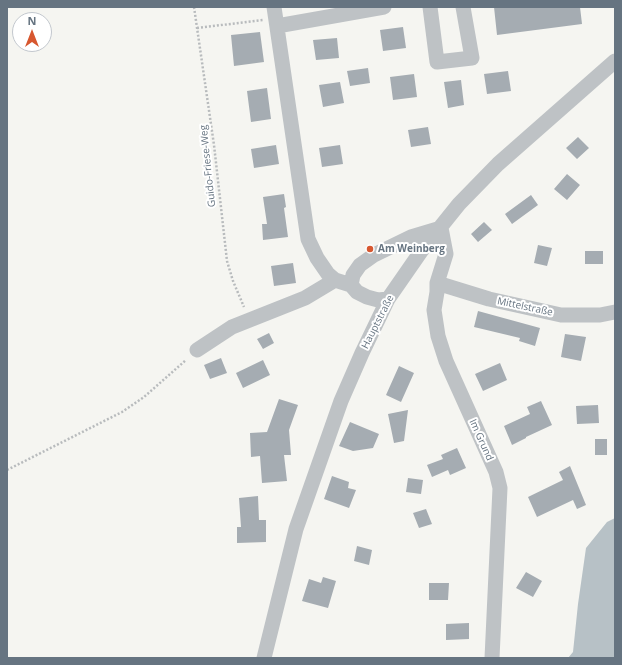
<!DOCTYPE html>
<html>
<head>
<meta charset="utf-8">
<style>
	body { margin:0 }
	#map { position:relative; width:622px; height:665px; overflow:hidden; background:#f5f5f1; font-family:"Open Sans",sans-serif }
	canvas { display:block }
	.frame { position:absolute; inset:0; border:8px solid #667481; pointer-events:none }
	.north { position:absolute; left:12px; top:12px; width:40px; height:40px; box-sizing:border-box; background:#fff; border:1px solid #c2c7cd; border-radius:50%; rotate:0deg; font-size:11px; font-weight:700; line-height:16px; text-align:center; color:#667481 }
	.north::after { content:''; display:block; margin:auto; width:14px; height:18px; background:#d7572f; clip-path:polygon(50% 0,100% 100%,50% 72%,0 100%) }
</style>
</head>
<body>
<div id="map">
<canvas width="622" height="665"></canvas>
<div class="frame"></div>
<div class="north">N</div>
</div>
<script>
const ctx = document.querySelector('canvas').getContext('2d');
ctx.lineJoin = 'round';
function fillPath(path, color) {
  ctx.fillStyle = color;
  ctx.fill(path, 'evenodd');
}
function toPath(rows) {
  const path = new Path2D();
  for (const r of rows) {
    path.moveTo(r[0], r[1]);
    for (let i = 2; i < r.length; i += 2) path.lineTo(r[i], r[i + 1]);
  }
  return path;
}
function trace(path, color, width, dash) {
  ctx.strokeStyle = color;
  ctx.lineWidth = width;
  ctx.lineCap = dash ? 'butt' : 'round';
  ctx.setLineDash(dash || []);
  ctx.stroke(path);
}
function label(font, color, halo, rows, align = 'center') {
  ctx.font = font + ' "Open Sans",sans-serif';
  ctx.lineWidth = 4;
  ctx.setLineDash([]);
  ctx.textBaseline = 'middle';
  ctx.strokeStyle = halo;
  ctx.fillStyle = color;
  for (const [text, x, y, turn = 0] of rows) {
    ctx.save();
    ctx.translate(x, y);
    ctx.rotate((+turn || 0) * Math.PI / 180);
    ctx.textAlign = isNaN(turn) ? turn : align;
    if (halo) ctx.strokeText(text, 0, 0);
    ctx.fillText(text, 0, 0);
    ctx.restore();
  }
}
fillPath(toPath([
	[615,518,615,658,568,658,573,652,578,604,586,548,607,522]
]), '#b7c1c6');
fillPath(toPath([
	[494,7,580,7,582,24,497,35],
	[403,27,406,48,383,51,380,30],
	[260,32,264,62,234,66,231,35],
	[337,38,339,58,316,60,313,40],
	[368,68,370,83,350,86,347,71],
	[508,71,511,91,487,94,484,74],
	[414,74,417,97,393,100,390,77],
	[461,80,464,105,448,108,444,82],
	[340,82,344,103,323,107,319,85],
	[267,88,271,119,251,122,247,91],
	[428,127,431,144,411,147,408,130],
	[578,137,589,148,577,159,566,148],
	[276,145,279,164,254,168,251,149],
	[340,145,343,164,322,167,319,148],
	[567,174,580,185,567,200,554,189],
	[284,194,286,207,284,208,288,237,263,240,262,224,267,224,263,197],
	[531,195,538,205,512,224,505,214],
	[484,222,492,230,478,242,471,234],
	[538,245,552,248,547,266,534,263],
	[585,251,603,251,603,264,585,264],
	[293,263,296,283,274,286,271,266],
	[478,311,540,328,535,346,519,341,520,338,474,327],
	[269,333,274,343,263,349,257,339],
	[565,334,586,337,581,361,561,357],
	[221,358,227,373,210,379,204,365],
	[263,360,270,375,243,388,236,373],
	[500,363,507,380,483,391,475,374],
	[399,366,414,373,401,402,386,395],
	[279,399,298,405,289,430,291,455,284,455,287,481,262,483,260,456,251,457,250,433,267,432],
	[541,401,552,425,526,437,526,438,512,445,504,426,530,414,527,407],
	[598,405,599,423,577,424,576,406],
	[408,410,404,441,394,443,388,414],
	[350,422,379,434,373,448,353,451,339,446],
	[595,439,607,439,607,455,595,455],
	[457,448,466,468,450,475,448,470,432,477,427,465,443,459,441,455],
	[570,466,586,505,577,509,573,500,537,517,528,497,563,480,559,472],
	[332,476,349,482,348,488,356,490,349,508,324,499],
	[408,478,423,480,421,494,406,492],
	[258,496,259,520,266,520,266,542,237,543,237,527,241,527,239,498],
	[426,509,432,524,419,528,413,513],
	[357,546,372,550,369,565,354,561],
	[526,572,542,581,533,597,516,588],
	[323,577,336,581,328,608,302,601,309,579,321,583],
	[429,583,449,583,448,600,429,600],
	[469,623,469,639,446,640,446,624]
]), '#a5acb2');
trace(toPath([
	[194,7,214,145,227,261,233,281,244,307],
	[197,28,263,20],
	[7,470,122,412,144,397,186,360]
]), '#b8bbbd', 2.5, [2, 2]);
trace(toPath([
	[274,7,308,239,317,258,328,274,335,280,351,285,357,292,367,297,378,300,388,299],
	[430,7,437,62,472,58,463,7],
	[277,26,384,7],
	[441,228,446,254,437,283,437,292,434,310,438,336,446,361,496,472,500,488,492,658],
	[437,283,489,299,561,315,600,315,615,312],
	[351,285,353,275,360,265,374,255,411,237,441,228],
	[197,350,232,327,305,298,335,280],
	[264,658,296,529,341,401,362,353,388,299,422,250,459,204,498,164,615,61]
]), '#bec2c5', 15);
for (const [x, y, r, color] of [
	[370,249,4,"#d7572f"]
]) {
  const dot = new Path2D();
  dot.arc(x, y, r, 0, 2 * Math.PI);
  ctx.fillStyle = color;
  ctx.fill(dot);
  trace(dot, '#fff', 1.5);
}
label('10px', '#667481', '#fff', [
	["Guido-Friese-Weg",208,166,-96],
	["Mittelstraße",525,307,12],
	["Hauptstraße",378,322,-63],
	["Im Grund",481,440,66]
]);
label('bold 10px', '#667481', '#fff', [
	["Am Weinberg",378,249]
], 'left');
</script>
</body>
</html>
